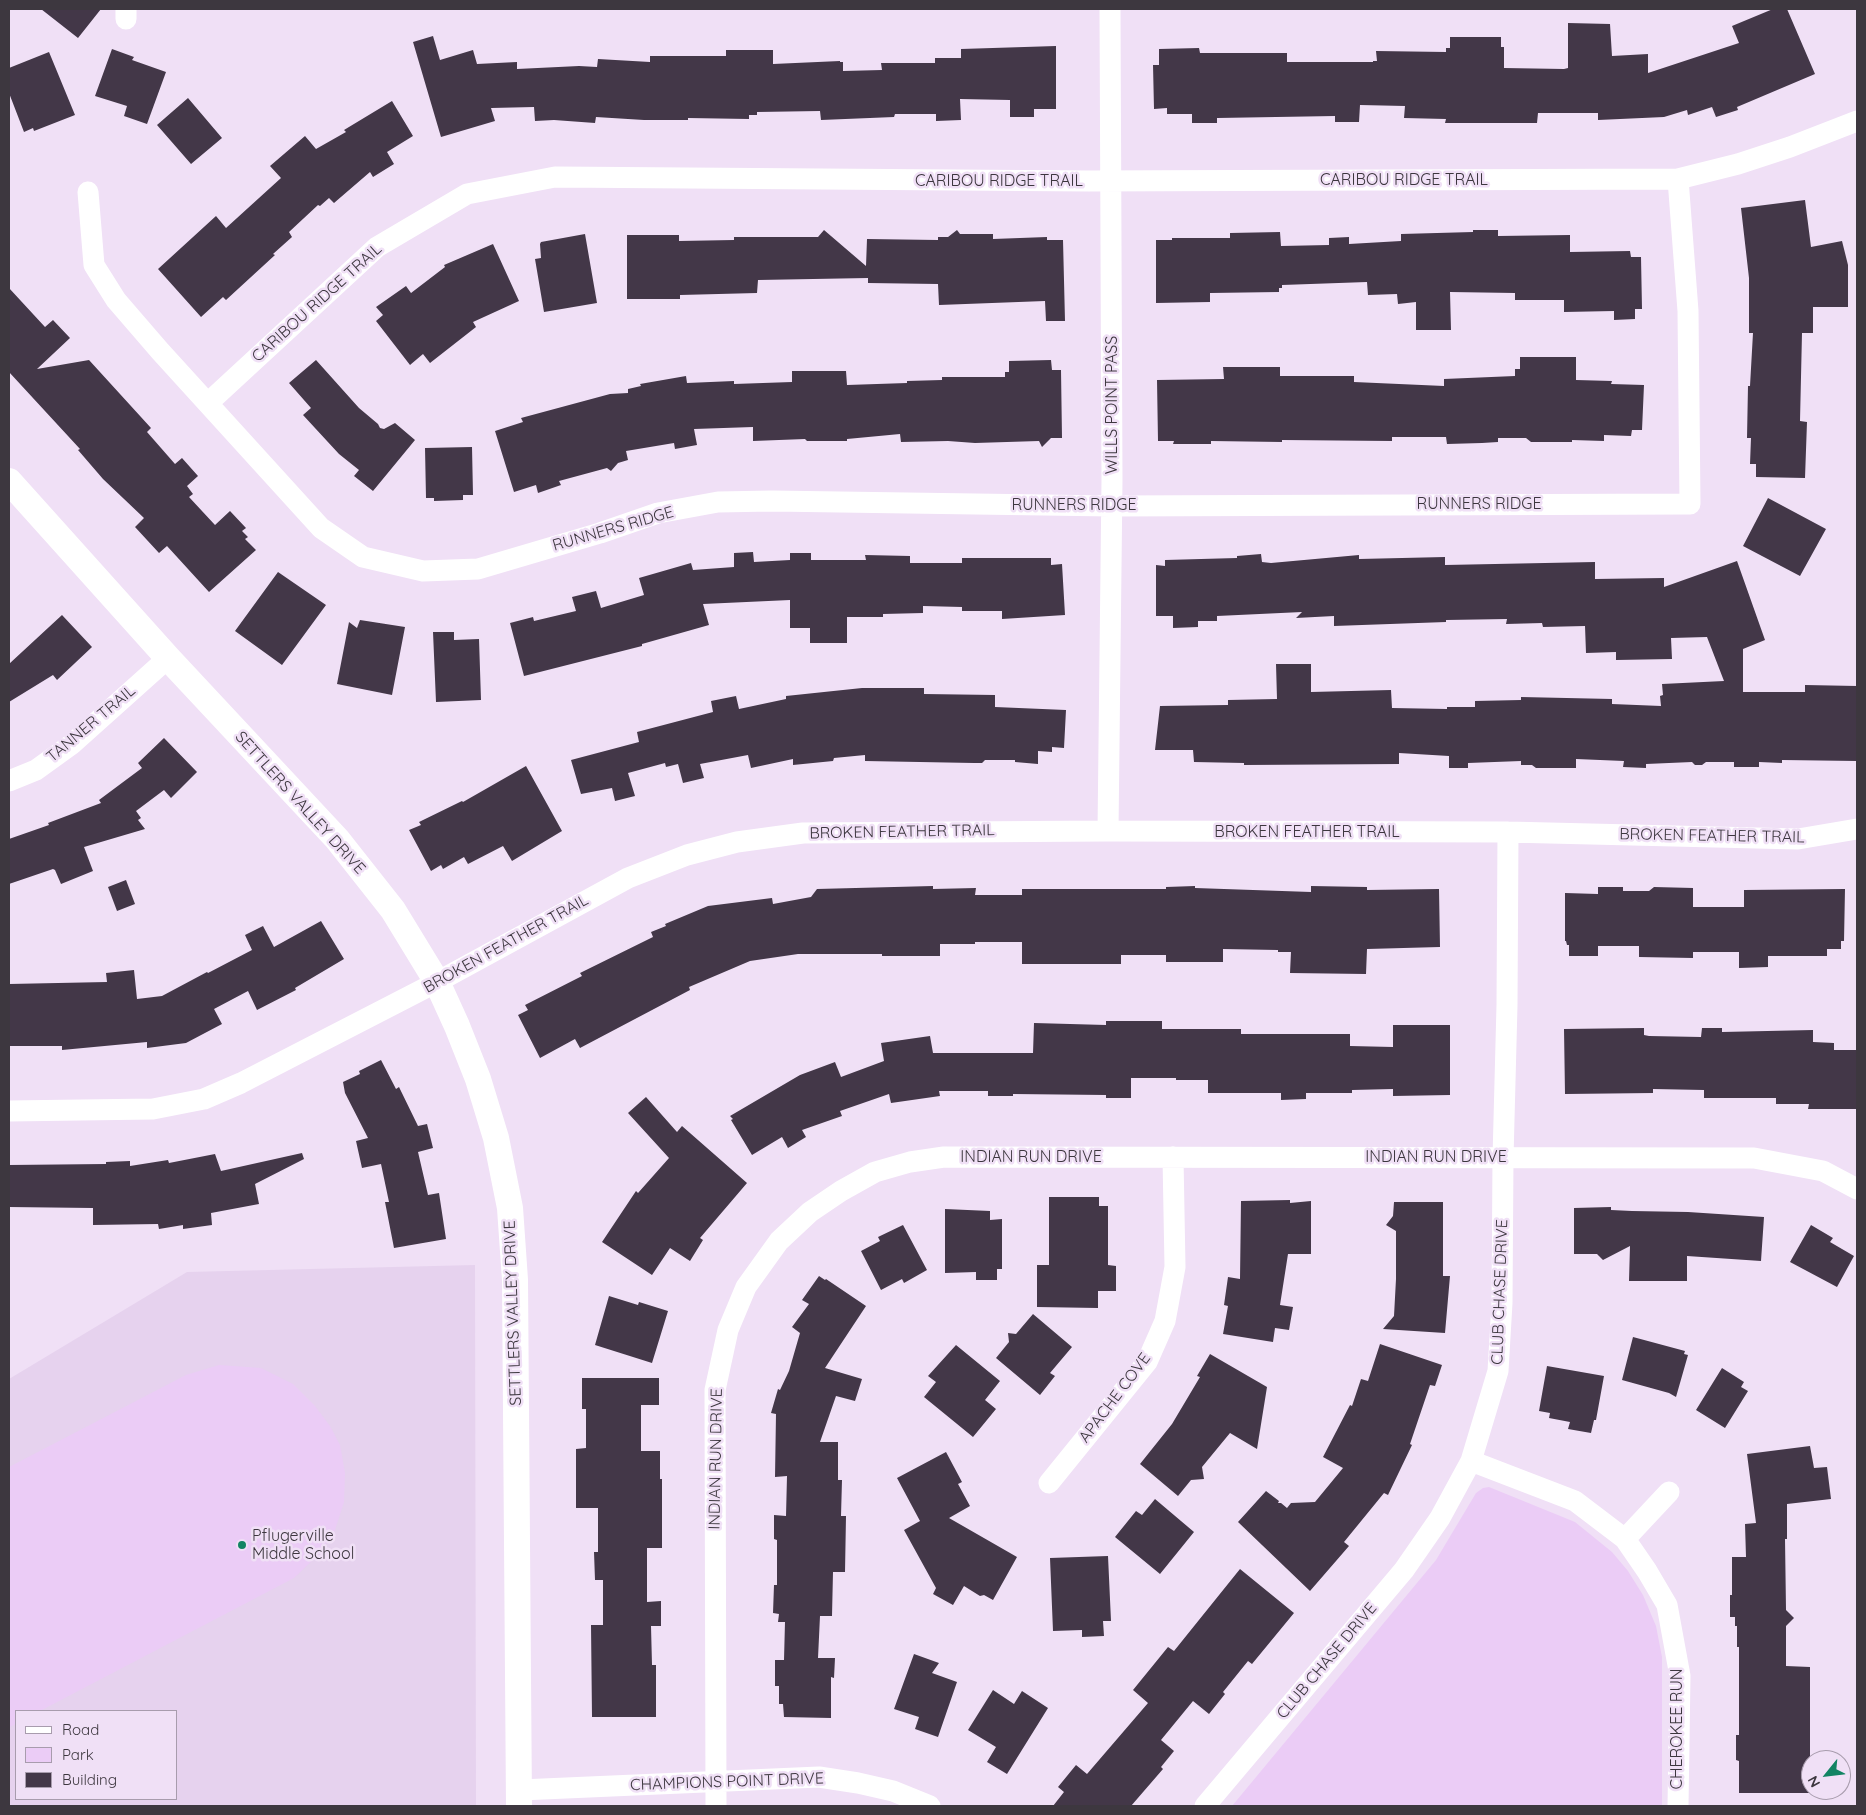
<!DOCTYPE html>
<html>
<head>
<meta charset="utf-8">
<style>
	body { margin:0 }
	#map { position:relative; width:1866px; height:1815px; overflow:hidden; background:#f0e0f6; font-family:Quicksand,sans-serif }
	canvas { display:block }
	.frame { position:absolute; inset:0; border:10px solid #3d373f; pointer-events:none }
	.legend { position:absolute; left:15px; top:1710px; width:162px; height:90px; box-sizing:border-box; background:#f0e0f6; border:1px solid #a89cad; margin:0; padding:6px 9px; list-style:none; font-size:15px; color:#3d373f }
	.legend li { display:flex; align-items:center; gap:10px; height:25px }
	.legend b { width:25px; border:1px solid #a89cad }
	.north { position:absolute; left:1801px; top:1750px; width:50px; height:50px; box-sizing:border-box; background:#f0e0f6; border:1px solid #a89cad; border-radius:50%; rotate:241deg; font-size:14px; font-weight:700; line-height:20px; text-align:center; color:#3d373f }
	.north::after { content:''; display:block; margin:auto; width:18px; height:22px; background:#128463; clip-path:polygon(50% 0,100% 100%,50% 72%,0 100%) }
</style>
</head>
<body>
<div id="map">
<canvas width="1866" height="1815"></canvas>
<div class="frame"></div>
<ul class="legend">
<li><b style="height:6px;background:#fff"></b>Road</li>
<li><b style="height:14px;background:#ebccf6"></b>Park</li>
<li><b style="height:14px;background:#433748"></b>Building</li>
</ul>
<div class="north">N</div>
</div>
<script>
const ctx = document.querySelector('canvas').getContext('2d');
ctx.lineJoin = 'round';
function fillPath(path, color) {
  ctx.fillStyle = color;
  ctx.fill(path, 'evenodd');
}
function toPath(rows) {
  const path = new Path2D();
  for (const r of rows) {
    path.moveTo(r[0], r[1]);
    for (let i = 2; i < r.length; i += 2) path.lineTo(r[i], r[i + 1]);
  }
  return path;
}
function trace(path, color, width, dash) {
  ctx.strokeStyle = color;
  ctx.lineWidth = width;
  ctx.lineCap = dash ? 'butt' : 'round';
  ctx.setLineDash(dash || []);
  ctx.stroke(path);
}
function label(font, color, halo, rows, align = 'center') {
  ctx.font = font + ' Quicksand,sans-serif';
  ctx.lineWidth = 5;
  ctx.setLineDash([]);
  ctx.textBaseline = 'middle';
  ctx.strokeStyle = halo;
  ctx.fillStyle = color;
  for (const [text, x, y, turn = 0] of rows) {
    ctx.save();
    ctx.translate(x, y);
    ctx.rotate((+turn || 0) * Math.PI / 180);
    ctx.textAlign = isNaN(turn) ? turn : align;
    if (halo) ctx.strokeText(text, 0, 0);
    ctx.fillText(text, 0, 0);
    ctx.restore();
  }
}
fillPath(toPath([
	[475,1265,476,1806,9,1806,9,1379,187,1272],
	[16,1711,176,1711,176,1799,16,1799]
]), '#e6d2ee');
fillPath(toPath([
	[219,1365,261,1368,293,1384,315,1406,330,1426,340,1445,345,1473,344,1502,335,1530,319,1554,294,1578,40,1711,16,1711,16,1724,9,1727,9,1467,186,1375],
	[1489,1487,1575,1522,1612,1552,1628,1571,1643,1595,1656,1626,1662,1657,1662,1806,1232,1806,1436,1560,1476,1493,1483,1488]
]), '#ebccf6');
fillPath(toPath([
	[41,9,101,9,78,38],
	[1773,9,1787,9,1815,74,1737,107,1738,110,1716,117,1712,107,1688,115,1687,110,1664,117,1598,120,1598,113,1538,113,1537,123,1445,123,1446,119,1404,118,1405,106,1360,105,1359,122,1335,122,1335,116,1217,118,1217,123,1192,123,1192,114,1167,114,1167,108,1154,109,1153,65,1159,65,1159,49,1199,48,1200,53,1287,53,1287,62,1373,62,1373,61,1377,61,1376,51,1446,52,1446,48,1450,48,1450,37,1501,37,1501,47,1504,47,1504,68,1564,69,1568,68,1568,23,1610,24,1612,56,1648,54,1648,73,1739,43,1732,26],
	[433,36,440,60,473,50,477,64,517,62,517,69,579,66,597,67,598,59,650,62,650,56,726,56,726,50,773,50,773,64,840,61,840,62,843,62,843,71,882,70,881,63,935,63,935,58,961,58,961,49,1056,46,1056,109,1034,109,1034,117,1010,117,1010,100,960,99,961,120,936,121,936,114,895,114,894,117,821,120,820,111,757,112,757,115,749,115,749,119,688,118,688,120,644,120,596,117,595,123,554,120,535,121,534,107,491,108,495,121,441,137,413,42],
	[112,49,134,57,132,60,166,72,147,124,124,116,127,106,95,96],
	[49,52,75,115,34,131,33,128,24,132,9,93,9,68],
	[188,98,222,138,191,164,157,125],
	[392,101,413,136,387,152,394,164,373,177,370,172,334,203,329,198,320,206,318,205,289,232,292,237,273,254,275,255,226,300,223,297,201,317,158,269,216,216,226,228,281,178,270,166,305,136,316,149,346,132,344,130],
	[1805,200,1811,247,1842,241,1848,265,1848,307,1813,307,1813,333,1802,333,1800,421,1807,422,1805,478,1756,477,1756,464,1750,464,1751,438,1747,438,1748,386,1750,386,1753,333,1749,333,1749,278,1741,208],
	[824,230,866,266,867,239,938,240,938,237,948,237,957,230,960,234,993,234,993,239,1047,237,1047,240,1063,240,1065,321,1046,321,1045,301,939,305,938,284,868,283,868,278,758,280,757,293,680,295,680,299,627,299,627,235,679,235,679,241,734,240,734,237,818,237],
	[1473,230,1498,230,1498,236,1570,235,1570,252,1630,251,1631,257,1641,257,1642,309,1635,309,1635,319,1614,320,1614,311,1564,312,1564,300,1515,300,1515,293,1450,292,1451,330,1416,330,1416,302,1398,304,1397,294,1368,295,1367,282,1282,285,1282,288,1279,288,1279,292,1210,293,1210,302,1156,303,1156,240,1172,240,1172,238,1230,238,1230,233,1280,232,1281,246,1329,245,1329,238,1349,237,1349,244,1401,241,1401,234,1473,232],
	[585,234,597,303,544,312,535,259,541,258,540,244,541,242],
	[493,244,519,301,473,322,476,327,430,363,423,354,410,365,376,321,383,315,376,307,406,286,411,293,445,267,444,265],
	[9,288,45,327,53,320,70,338,37,369,89,360,151,428,147,432,175,464,182,458,198,476,187,486,193,494,189,497,215,525,230,511,246,528,242,531,248,537,245,539,256,550,209,592,167,546,159,553,135,527,144,518,103,479,78,450,80,449,9,372],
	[1520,357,1576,357,1576,380,1612,381,1611,384,1644,385,1642,430,1632,430,1631,436,1604,435,1604,441,1572,440,1572,442,1531,442,1526,438,1498,438,1498,442,1482,443,1447,444,1446,437,1392,437,1392,441,1282,440,1282,442,1211,441,1211,444,1173,444,1174,441,1158,441,1157,380,1224,379,1223,367,1280,367,1280,376,1354,376,1354,382,1444,386,1444,379,1515,376,1515,369,1520,369],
	[316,360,359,408,378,424,380,428,384,429,395,423,415,440,373,491,354,476,359,470,339,454,303,415,311,408,289,383],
	[1051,360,1052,370,1061,370,1062,438,1051,438,1042,447,1039,441,975,443,948,441,901,442,900,434,847,439,847,441,807,441,805,439,753,441,753,427,694,429,697,445,675,449,674,443,626,451,628,460,618,463,611,471,607,468,559,481,561,485,538,493,536,485,514,492,495,431,523,422,521,418,610,394,628,393,628,389,641,386,640,384,686,376,687,383,734,381,734,384,792,382,792,371,846,371,847,385,907,383,907,381,942,380,942,377,1005,377,1005,372,1009,372,1009,361],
	[472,447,473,495,463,495,463,500,434,501,434,498,426,498,425,448],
	[1768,498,1826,529,1800,576,1743,546],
	[753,552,754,562,790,560,790,553,811,553,811,560,866,560,865,555,910,556,910,563,962,563,962,558,1051,558,1051,565,1062,564,1065,615,1002,619,1002,611,962,611,962,607,923,606,923,613,883,614,883,617,847,617,847,643,810,643,810,628,790,628,790,600,703,604,709,625,642,644,642,646,524,676,510,623,533,617,534,621,576,611,572,597,596,591,601,608,644,595,639,578,691,563,693,570,734,567,734,553],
	[1261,554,1262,562,1271,563,1359,555,1359,559,1445,557,1445,565,1595,562,1595,579,1664,578,1664,587,1737,561,1765,640,1743,649,1743,692,1805,692,1805,685,1857,686,1857,761,1782,760,1782,763,1759,762,1759,767,1734,767,1734,762,1706,762,1702,765,1695,765,1692,762,1646,764,1646,768,1623,767,1624,761,1576,759,1576,768,1536,768,1532,765,1521,765,1521,761,1468,763,1468,768,1449,768,1449,756,1399,753,1399,764,1244,765,1244,763,1194,762,1193,750,1155,750,1160,706,1228,705,1228,700,1277,699,1276,664,1311,664,1311,692,1391,690,1392,708,1447,709,1447,707,1475,707,1475,701,1521,700,1521,697,1612,699,1612,704,1661,706,1660,696,1663,695,1662,684,1724,681,1707,637,1671,638,1672,659,1616,660,1616,652,1586,653,1585,626,1543,627,1542,623,1506,624,1507,619,1446,620,1446,622,1334,626,1334,616,1296,618,1302,612,1217,616,1217,621,1198,621,1198,627,1173,628,1173,616,1156,616,1156,565,1165,566,1165,560,1237,558,1237,556],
	[278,572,326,605,282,665,235,631],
	[62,615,92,647,57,680,53,675,9,702,9,664],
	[360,620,405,627,392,695,337,684,349,622,357,628],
	[433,632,454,632,454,640,479,639,481,700,436,702],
	[862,688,924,688,924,694,995,695,995,707,1066,710,1064,748,1052,747,1052,752,1038,751,1038,764,1015,762,1015,760,985,760,982,763,974,763,865,761,865,755,834,758,833,761,793,765,793,759,751,768,748,755,700,764,704,778,683,783,678,764,666,767,665,763,628,773,635,796,615,801,612,788,581,794,571,760,639,742,637,732,713,712,711,701,736,696,739,709,786,699,786,696],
	[164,738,197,772,171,798,164,790,136,811,141,818,138,820,145,829,84,847,93,871,61,884,55,870,53,869,9,884,9,839,49,825,48,823,101,803,99,800,142,768,138,763],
	[526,766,562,831,512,861,503,846,468,864,464,857,443,869,441,865,431,871,409,830,421,825,419,822,462,801,463,802],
	[126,880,135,904,117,911,108,887],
	[933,886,933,889,976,888,975,895,1022,895,1022,889,1166,889,1166,887,1195,886,1195,888,1311,892,1311,886,1367,887,1367,890,1439,889,1440,947,1367,949,1366,974,1290,973,1291,952,1278,952,1278,950,1223,949,1223,962,1166,962,1166,955,1121,955,1121,964,1022,964,1022,942,975,942,975,944,940,944,940,956,882,956,882,954,798,954,750,961,689,987,690,990,580,1048,575,1039,540,1058,518,1015,528,1010,525,1005,582,976,580,973,653,937,651,932,666,926,665,924,708,906,772,898,773,904,811,897,817,889],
	[1598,887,1623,887,1623,891,1649,891,1654,887,1693,888,1693,907,1744,907,1744,890,1845,889,1844,941,1841,941,1841,949,1827,949,1827,956,1768,956,1768,967,1739,968,1739,952,1693,952,1693,958,1639,957,1639,946,1598,946,1598,956,1569,956,1569,945,1567,945,1566,941,1565,941,1565,893,1598,894],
	[321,921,344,959,295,988,296,990,257,1010,248,991,214,1009,222,1024,186,1043,147,1048,147,1042,62,1050,62,1046,9,1046,9,984,107,982,106,973,134,970,137,999,162,996,207,972,208,973,252,950,245,935,263,926,274,947],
	[1106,1021,1162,1021,1162,1029,1241,1029,1241,1034,1350,1034,1350,1046,1393,1047,1393,1025,1450,1025,1450,1095,1393,1096,1393,1089,1352,1090,1352,1093,1306,1093,1306,1099,1281,1100,1281,1093,1208,1093,1208,1080,1176,1080,1176,1078,1131,1078,1131,1098,1106,1098,1106,1095,1013,1094,1013,1096,988,1096,988,1091,939,1091,940,1096,891,1103,889,1094,840,1111,842,1116,802,1130,806,1137,788,1148,782,1137,752,1155,731,1120,733,1119,730,1116,800,1075,835,1062,841,1077,884,1061,881,1043,930,1036,933,1053,1033,1053,1034,1023,1106,1025],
	[1644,1028,1644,1035,1649,1036,1701,1037,1702,1028,1722,1028,1722,1032,1813,1030,1813,1042,1834,1043,1834,1050,1857,1050,1857,1109,1808,1109,1809,1104,1776,1104,1776,1098,1704,1098,1704,1090,1653,1089,1653,1093,1565,1094,1564,1029],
	[381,1060,396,1089,399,1087,418,1126,427,1124,433,1148,418,1152,428,1195,439,1193,446,1239,394,1248,385,1202,389,1202,381,1164,362,1168,356,1141,368,1138,345,1093,343,1082,360,1074,359,1071],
	[646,1097,677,1132,682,1126,747,1183,700,1238,703,1240,690,1261,670,1248,652,1275,602,1242,636,1191,638,1193,669,1158,628,1113],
	[302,1153,304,1159,255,1184,259,1204,211,1213,212,1225,183,1229,183,1225,159,1229,158,1224,93,1225,93,1208,9,1207,9,1165,106,1164,106,1162,130,1161,130,1166,168,1160,169,1163,215,1154,221,1171],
	[1049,1197,1099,1197,1099,1206,1108,1206,1108,1265,1116,1266,1116,1291,1098,1291,1098,1308,1037,1307,1037,1265,1049,1265],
	[1290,1200,1290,1203,1311,1201,1311,1254,1288,1254,1280,1305,1293,1307,1289,1330,1275,1328,1273,1342,1223,1334,1228,1306,1224,1305,1228,1277,1240,1279,1241,1201],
	[1394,1202,1443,1202,1443,1276,1450,1276,1445,1333,1383,1329,1394,1316,1396,1279,1396,1231,1386,1225,1393,1216],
	[1611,1207,1611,1210,1632,1211,1688,1212,1764,1217,1761,1261,1687,1256,1687,1281,1629,1281,1630,1246,1603,1260,1597,1254,1574,1254,1574,1208],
	[945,1209,990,1211,990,1220,1002,1219,1002,1269,997,1269,997,1280,976,1280,976,1272,945,1273],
	[903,1225,927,1270,904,1283,902,1279,881,1290,861,1251,880,1241,878,1237],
	[1811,1225,1833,1238,1830,1242,1854,1256,1837,1287,1790,1262],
	[819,1276,825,1280,826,1279,866,1306,825,1368,862,1379,855,1401,836,1396,820,1442,838,1442,838,1480,842,1480,841,1516,846,1516,845,1572,833,1572,832,1616,820,1616,818,1658,835,1658,834,1678,831,1677,831,1718,784,1717,783,1704,779,1704,779,1686,775,1686,775,1660,784,1660,785,1622,778,1622,779,1614,773,1613,774,1585,777,1585,777,1540,774,1539,774,1515,786,1516,787,1476,775,1477,776,1414,771,1413,778,1389,780,1390,789,1371,800,1333,792,1327,809,1304,802,1300],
	[609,1296,638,1305,639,1302,668,1311,652,1363,595,1345],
	[1033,1314,1072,1347,1050,1373,1055,1376,1040,1395,996,1358,1009,1342,1008,1333,1016,1334],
	[1633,1337,1685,1351,1684,1354,1688,1355,1676,1397,1669,1393,1622,1380],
	[1380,1344,1442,1365,1435,1386,1430,1385,1410,1444,1412,1445,1388,1495,1384,1493,1344,1542,1349,1546,1310,1591,1238,1522,1266,1491,1279,1501,1278,1503,1281,1503,1287,1508,1291,1503,1315,1502,1343,1468,1323,1457,1350,1405,1352,1406,1361,1379,1368,1381],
	[956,1345,1000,1381,985,1400,996,1409,973,1437,924,1397,936,1382,928,1376],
	[1210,1354,1267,1387,1257,1449,1230,1433,1202,1467,1204,1479,1191,1480,1178,1496,1140,1464,1172,1424,1200,1377,1197,1376],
	[1547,1366,1604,1376,1596,1420,1594,1420,1591,1433,1568,1429,1570,1422,1549,1418,1550,1413,1539,1411],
	[1722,1368,1744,1382,1741,1387,1748,1391,1725,1428,1696,1410],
	[582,1378,659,1378,659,1405,641,1405,641,1451,660,1451,660,1479,662,1479,662,1548,647,1548,647,1602,661,1601,661,1626,651,1626,652,1665,656,1665,656,1717,592,1717,591,1625,603,1625,603,1580,595,1580,594,1552,598,1552,598,1508,576,1508,576,1449,586,1448,586,1409,582,1409],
	[1810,1446,1814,1468,1827,1467,1831,1499,1787,1504,1787,1539,1785,1539,1786,1610,1794,1618,1786,1626,1786,1666,1810,1667,1810,1793,1739,1793,1739,1761,1736,1760,1736,1735,1739,1735,1739,1647,1737,1647,1737,1626,1735,1626,1735,1617,1730,1617,1730,1595,1732,1595,1732,1557,1746,1557,1745,1524,1756,1523,1747,1454],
	[946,1452,962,1482,958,1484,970,1506,949,1518,1017,1557,993,1600,984,1595,980,1596,964,1586,953,1605,933,1594,936,1588,904,1530,920,1521,897,1478],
	[1155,1499,1194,1532,1160,1574,1115,1537,1136,1511,1142,1515],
	[1108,1556,1111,1621,1103,1621,1104,1636,1082,1637,1082,1630,1053,1631,1050,1558],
	[1240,1569,1294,1613,1252,1664,1248,1661,1223,1692,1225,1694,1209,1714,1193,1701,1161,1740,1174,1751,1161,1767,1163,1769,1131,1806,1053,1806,1064,1792,1058,1787,1076,1765,1087,1774,1148,1703,1133,1690,1168,1647,1174,1651],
	[914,1654,939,1663,932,1673,957,1682,938,1737,915,1729,919,1717,894,1709],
	[993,1690,1014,1704,1022,1691,1048,1708,1007,1774,987,1762,996,1747,968,1730]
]), '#433748');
trace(toPath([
	[126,19,126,9],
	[88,192,94,265,116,300,160,351,321,528,363,557,423,571,478,569,600,533,658,513,718,502,772,501,1111,506,1690,504,1688,311,1678,179],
	[208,403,377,247,467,194,555,177,1089,181,1678,179,1738,164,1790,147,1857,121],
	[9,781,36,770,72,744,168,658],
	[1108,831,1112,480,1110,9],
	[9,1111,153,1109,204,1099,241,1083,437,982,628,878,687,855,737,842,803,833,1108,831,1508,832,1798,839,1857,829],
	[1471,1461,1575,1501,1625,1539,1647,1571,1667,1605,1680,1676,1678,1806],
	[1049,1483,1147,1362,1165,1321,1175,1267,1173,1157],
	[1625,1539,1669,1492],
	[520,1790,819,1777,858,1783,893,1791,930,1806],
	[716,1806,715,1390,728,1330,746,1287,779,1241,810,1212,841,1191,875,1172,910,1162,944,1157,1754,1158,1823,1171,1857,1189],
	[1205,1806,1404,1570,1440,1518,1471,1461,1498,1371,1502,1303,1503,1158,1507,1005,1508,832]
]), '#fff', 21);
trace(toPath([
	[9,481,168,658,337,839,393,910,437,982,457,1026,478,1079,496,1138,510,1208,515,1280,519,1806]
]), '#fff', 26);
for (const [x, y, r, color] of [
	[242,1545,5,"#128463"]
]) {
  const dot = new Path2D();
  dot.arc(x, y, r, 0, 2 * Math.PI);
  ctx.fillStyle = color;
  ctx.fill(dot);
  trace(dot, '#f0e0f6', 2);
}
label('16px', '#3d373f', '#f0e0f6', [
	["CARIBOU RIDGE TRAIL",1404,180],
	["CARIBOU RIDGE TRAIL",999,181],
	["CARIBOU RIDGE TRAIL",317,303,-42],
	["WILLS POINT PASS",1112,405,-90],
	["RUNNERS RIDGE",1479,504],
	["RUNNERS RIDGE",1074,505],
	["RUNNERS RIDGE",613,529,-16],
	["TANNER TRAIL",91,724,-40],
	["SETTLERS VALLEY DRIVE",300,803,48],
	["BROKEN FEATHER TRAIL",902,832,-1],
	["BROKEN FEATHER TRAIL",1307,832],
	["BROKEN FEATHER TRAIL",1712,836,1],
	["BROKEN FEATHER TRAIL",506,944,-29],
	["INDIAN RUN DRIVE",1031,1157],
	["INDIAN RUN DRIVE",1436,1157],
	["CLUB CHASE DRIVE",1500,1292,-88],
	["SETTLERS VALLEY DRIVE",513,1313,-92],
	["APACHE COVE",1115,1398,-53],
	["INDIAN RUN DRIVE",716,1459,-89],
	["CLUB CHASE DRIVE",1327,1661,-50],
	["CHEROKEE RUN",1677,1729,-90],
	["CHAMPIONS POINT DRIVE",727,1782,-2]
]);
label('16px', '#3d373f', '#f0e0f6', [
	["Pflugerville",252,1536],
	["Middle School",252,1554]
], 'left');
</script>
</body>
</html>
